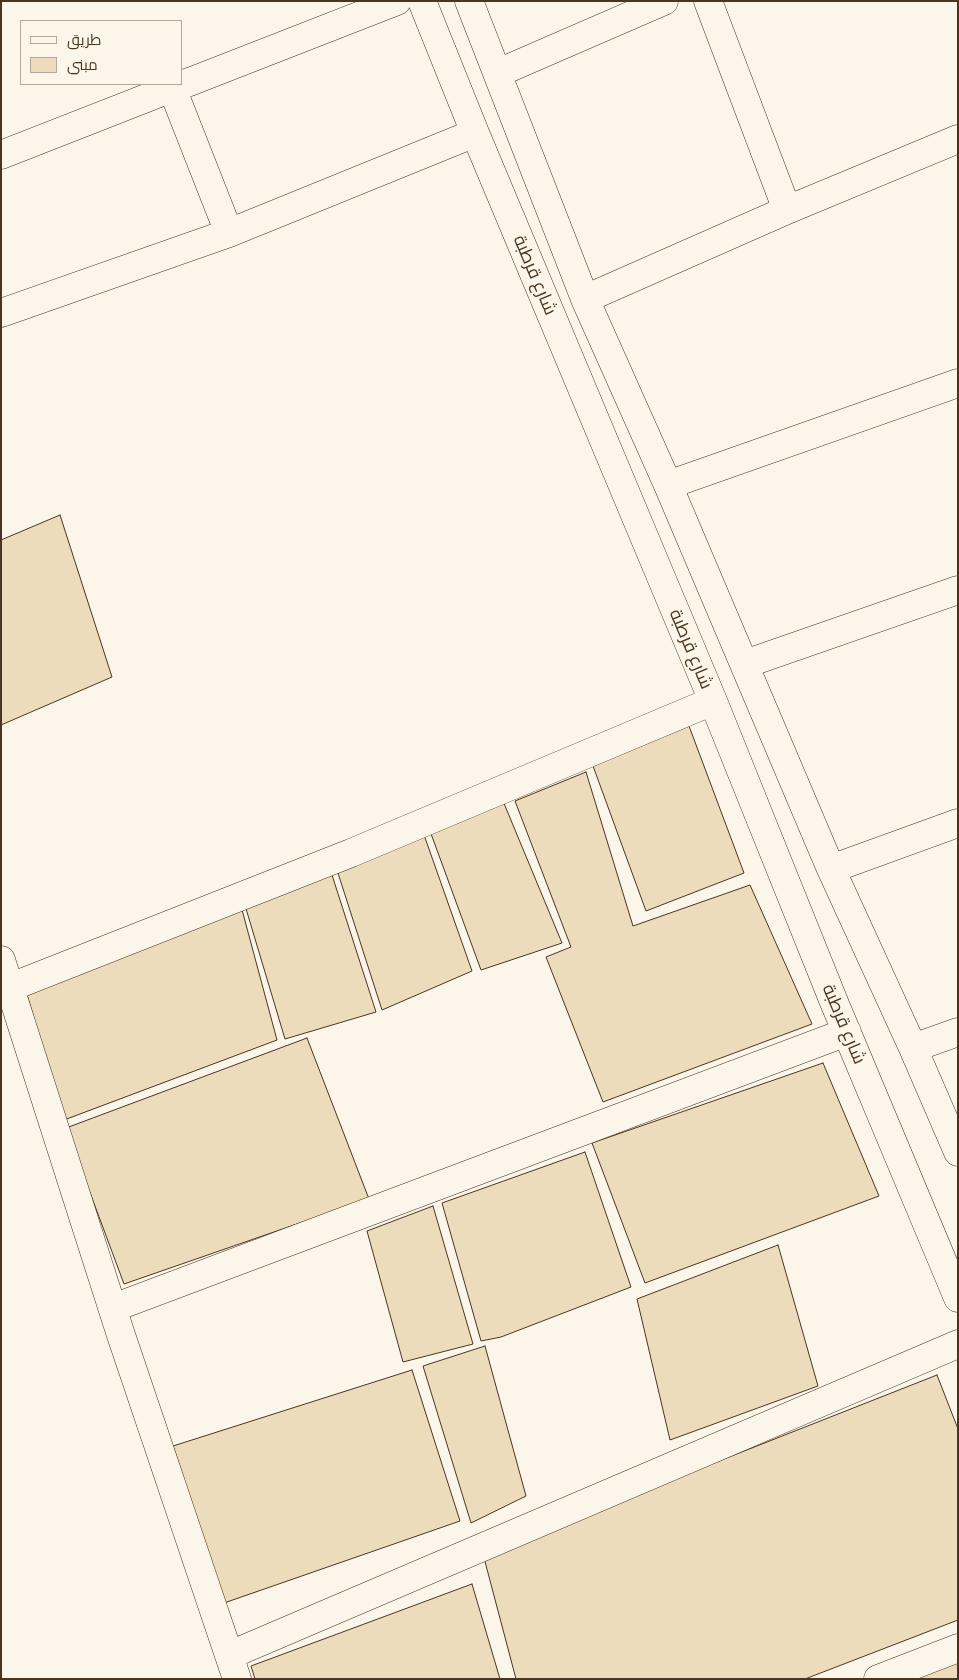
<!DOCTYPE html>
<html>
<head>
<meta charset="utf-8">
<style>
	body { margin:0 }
	#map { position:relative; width:959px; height:1680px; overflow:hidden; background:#fbf6e9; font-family:"Public Sans",Cairo,sans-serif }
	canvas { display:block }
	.frame { position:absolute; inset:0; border:2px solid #4a3520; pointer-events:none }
	.legend { position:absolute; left:20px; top:20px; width:162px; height:65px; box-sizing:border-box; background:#fbf6e9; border:1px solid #b4a999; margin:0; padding:6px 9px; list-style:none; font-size:15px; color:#4a3520 }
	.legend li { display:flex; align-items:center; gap:10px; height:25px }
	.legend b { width:25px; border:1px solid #b4a999 }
</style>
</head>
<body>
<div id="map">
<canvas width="959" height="1680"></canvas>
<div class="frame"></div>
<ul class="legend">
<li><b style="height:6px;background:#fbf6e9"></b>طريق</li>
<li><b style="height:14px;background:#ecdcbc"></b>مبنى</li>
</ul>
</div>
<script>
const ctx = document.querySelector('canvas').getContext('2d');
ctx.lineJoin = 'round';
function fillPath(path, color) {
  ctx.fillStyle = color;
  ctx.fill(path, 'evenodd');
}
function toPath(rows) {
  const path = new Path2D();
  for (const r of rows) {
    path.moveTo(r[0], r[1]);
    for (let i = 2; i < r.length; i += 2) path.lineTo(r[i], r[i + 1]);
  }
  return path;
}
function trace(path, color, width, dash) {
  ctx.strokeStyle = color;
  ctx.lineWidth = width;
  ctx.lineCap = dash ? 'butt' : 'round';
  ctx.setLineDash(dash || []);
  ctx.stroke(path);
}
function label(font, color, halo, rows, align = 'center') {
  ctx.font = font + ' "Public Sans",Cairo,sans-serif';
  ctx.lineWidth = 4;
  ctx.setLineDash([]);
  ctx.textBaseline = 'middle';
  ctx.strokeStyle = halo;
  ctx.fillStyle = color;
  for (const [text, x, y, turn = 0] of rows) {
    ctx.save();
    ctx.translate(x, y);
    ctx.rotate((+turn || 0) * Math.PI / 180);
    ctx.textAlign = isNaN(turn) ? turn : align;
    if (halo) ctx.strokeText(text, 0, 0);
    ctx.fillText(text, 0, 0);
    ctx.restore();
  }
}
const building = toPath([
	[60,515,112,677,1,725,1,540,60,515],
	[689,726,744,873,646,911,593,766,689,726],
	[586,772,633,926,750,885,812,1024,603,1102,546,957,571,947,515,801,586,772],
	[503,801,562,943,481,970,430,831,503,801],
	[423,832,472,971,382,1010,337,870,423,832],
	[332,875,376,1012,285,1039,244,902,332,875],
	[241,906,277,1040,64,1120,25,988,241,906],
	[307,1038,369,1199,124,1284,66,1128,307,1038],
	[823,1063,879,1196,645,1283,592,1143,823,1063],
	[585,1152,631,1287,501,1337,481,1341,442,1203,585,1152],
	[433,1206,473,1344,403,1362,367,1231,433,1206],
	[778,1245,818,1386,670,1440,637,1299,778,1245],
	[485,1346,526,1496,471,1523,423,1366,485,1346],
	[412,1370,460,1521,224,1603,173,1446,412,1370],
	[937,1375,958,1429,958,1620,805,1679,516,1679,483,1554,937,1375],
	[472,1584,500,1679,255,1679,251,1666,472,1584],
	[958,1661,958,1679,911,1679,958,1661]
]);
fillPath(building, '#ecdcbc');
trace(building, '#4a3520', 1);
const minor = toPath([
	[422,1,475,133,713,701,834,1002,958,1298],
	[469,1,585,299,668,485,831,869,913,1048,958,1152],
	[708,1,787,210],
	[498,73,664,1],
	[172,88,229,233],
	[1,155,172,88,192,81,397,1],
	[585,299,787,210,958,139],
	[1,313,229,233,475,133],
	[668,485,958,383],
	[745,664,958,590],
	[831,869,958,823],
	[1,960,120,1332,237,1679],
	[11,987,351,853,713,701],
	[913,1048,958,1032],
	[113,1308,847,1032],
	[230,1655,958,1344],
	[878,1679,958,1648]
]);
trace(minor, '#4a3520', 29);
trace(minor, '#fbf6e9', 28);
label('18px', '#4a3520', '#fbf6e9', [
	["شارع قرطبة",535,275,67],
	["شارع قرطبة",691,649,67],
	["شارع قرطبة",844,1024,67]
]);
</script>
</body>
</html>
